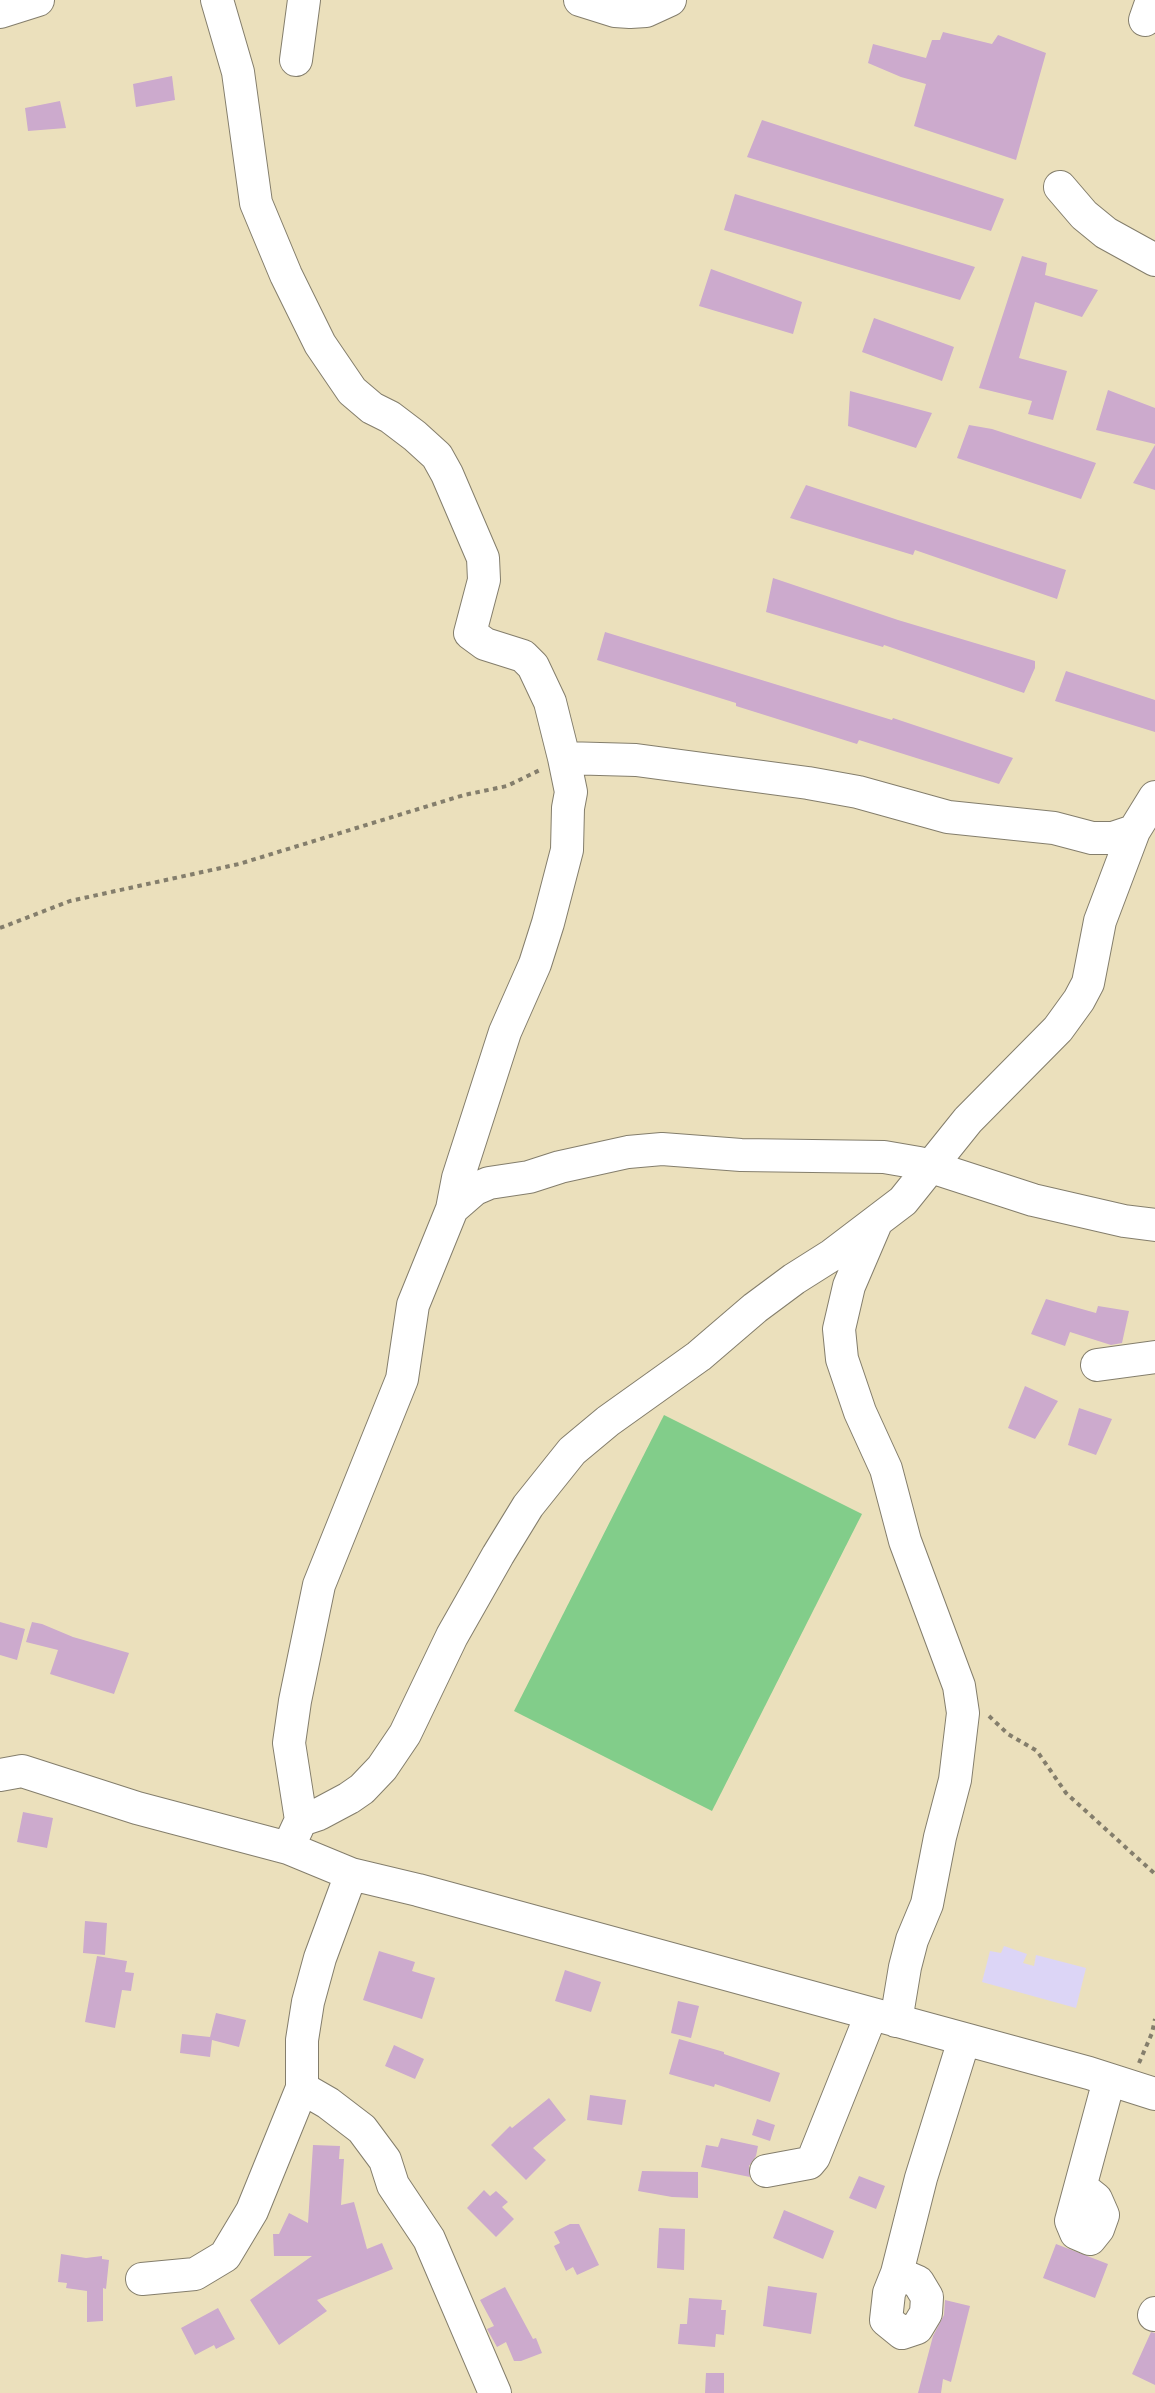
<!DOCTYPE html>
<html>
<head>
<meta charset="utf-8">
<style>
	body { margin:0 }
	canvas { display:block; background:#ebe0bc }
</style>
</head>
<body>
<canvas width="1155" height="2393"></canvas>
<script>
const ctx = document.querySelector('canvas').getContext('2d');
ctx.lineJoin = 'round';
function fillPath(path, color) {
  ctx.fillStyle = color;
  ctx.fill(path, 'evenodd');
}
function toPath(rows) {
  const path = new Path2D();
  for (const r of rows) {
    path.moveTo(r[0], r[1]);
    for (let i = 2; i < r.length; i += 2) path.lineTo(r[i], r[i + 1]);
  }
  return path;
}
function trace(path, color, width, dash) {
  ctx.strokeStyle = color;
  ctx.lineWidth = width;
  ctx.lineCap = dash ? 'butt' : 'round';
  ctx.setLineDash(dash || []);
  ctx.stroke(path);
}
fillPath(toPath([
	[1004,1946,1027,1954,1023,1963,1034,1966,1036,1955,1086,1968,1076,2008,982,1982,990,1951,1001,1953]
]), '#dcd5f6');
fillPath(toPath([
	[664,1415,862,1514,712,1811,514,1711]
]), '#82cd8a');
fillPath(toPath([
	[943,32,992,44,998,35,1046,53,1016,160,914,126,926,84,901,77,868,63,873,44,926,58,932,40,940,40],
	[172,76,175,100,136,107,133,84],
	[60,101,66,128,28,131,25,108],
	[762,120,1004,199,991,231,747,157],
	[735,194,975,267,960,300,724,230],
	[1022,256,1047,263,1045,275,1098,290,1082,317,1035,302,1019,358,1067,371,1053,420,1028,414,1032,401,979,388],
	[711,269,802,302,793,334,699,306],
	[874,318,954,347,942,381,862,352],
	[1108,390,1155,408,1155,444,1096,430],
	[850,391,932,413,916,448,848,426],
	[969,425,992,429,1096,463,1081,499,957,458],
	[1155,445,1155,490,1133,483],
	[806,485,1066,570,1057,599,915,550,913,555,790,518],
	[773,578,898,620,1035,661,1035,668,1024,693,884,645,883,647,766,612],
	[605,632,892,720,893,718,1013,758,999,784,859,740,857,744,736,706,736,703,597,660],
	[1066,671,1155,700,1155,732,1055,701],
	[1046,1299,1096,1313,1098,1306,1129,1311,1122,1343,1111,1345,1070,1332,1065,1346,1031,1334],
	[1025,1386,1058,1401,1035,1439,1008,1428],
	[1079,1408,1112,1419,1096,1455,1068,1445],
	[0,1622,25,1629,17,1660,0,1655],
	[32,1622,42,1624,73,1637,129,1653,114,1694,50,1674,58,1650,26,1642],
	[23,1812,53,1818,47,1848,17,1842],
	[85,1921,107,1923,105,1955,83,1953],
	[379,1951,415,1962,412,1971,435,1978,422,2019,363,2000],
	[97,1956,127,1961,125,1972,134,1973,131,1991,122,1990,115,2028,85,2022],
	[565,1970,601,1982,591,2012,555,2001],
	[678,2001,699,2006,691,2038,671,2033],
	[216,2013,246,2020,239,2047,212,2040,210,2057,180,2053,182,2034,210,2037],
	[679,2039,724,2052,724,2054,780,2073,770,2102,715,2084,714,2087,669,2074],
	[394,2045,424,2059,415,2079,385,2066],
	[590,2095,626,2100,622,2125,587,2120],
	[549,2098,566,2120,533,2148,546,2160,526,2180,491,2145,510,2126,512,2128],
	[757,2119,775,2125,770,2141,752,2135],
	[721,2138,758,2146,756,2156,749,2166,750,2177,701,2167,706,2145,718,2147],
	[313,2145,340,2146,339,2159,344,2159,341,2205,354,2202,367,2249,382,2243,393,2269,317,2300,327,2311,279,2345,250,2300,312,2256,274,2256,273,2234,279,2234,289,2213,308,2223],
	[642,2171,698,2172,698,2198,672,2197,638,2191],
	[859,2176,885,2186,876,2209,849,2198],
	[484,2190,490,2196,496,2191,508,2202,502,2207,514,2219,496,2237,467,2208],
	[784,2210,834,2231,823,2259,773,2238],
	[570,2224,579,2224,599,2265,577,2275,573,2267,566,2271,554,2246,560,2243,554,2232],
	[659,2228,685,2229,684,2270,657,2268],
	[1056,2244,1108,2264,1095,2298,1043,2278],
	[61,2254,86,2258,102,2256,102,2259,109,2260,106,2289,103,2288,103,2321,87,2322,87,2291,66,2288,67,2283,58,2282],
	[768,2286,817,2293,811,2334,763,2326],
	[505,2287,533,2339,536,2338,542,2353,521,2361,514,2361,506,2342,497,2347,487,2329,494,2326,480,2300],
	[689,2298,722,2300,721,2310,726,2310,724,2335,716,2334,715,2347,678,2344,680,2324,687,2324],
	[945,2300,970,2306,951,2382,943,2379,941,2393,918,2393,933,2336,944,2315],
	[218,2308,235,2339,216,2349,214,2345,195,2355,181,2328],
	[1151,2332,1155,2333,1155,2385,1132,2374],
	[706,2373,724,2373,724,2393,705,2393]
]), '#ccaacd');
const minor = toPath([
	[217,0,238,72,256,203,286,275,320,344,352,391,372,408,390,417,415,436,437,456,447,474,483,558,484,580,470,633,485,644,523,656,533,666,550,702,564,758,571,792,568,808,567,850,548,923,535,964,505,1032,458,1178,452,1209],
	[580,0,615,11,630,12,646,11,670,0],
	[0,12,38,0],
	[1145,20,1152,0],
	[296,60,304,0],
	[1060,187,1084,215,1106,233,1155,260],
	[564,758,636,760,808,783,858,792,948,817,1054,828,1092,838,1113,838,1134,831],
	[876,1223,849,1286,839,1329,842,1359,860,1412,886,1469,905,1541,959,1686,963,1713,955,1780,940,1837,927,1904,912,1940,905,1967,896,2021],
	[1097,1365,1155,1357],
	[0,1775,22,1771,137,1808,288,1848,351,1874,418,1890,1089,2073,1155,2094],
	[301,1820,319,1814,349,1798,362,1789,382,1768,405,1734,452,1636,498,1555,528,1506,572,1451,608,1421,699,1356,755,1308,794,1279,832,1255,903,1201,968,1120,1058,1029,1079,1000,1088,983,1100,921,1134,831,1155,797],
	[288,1848,301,1820,289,1743,295,1701,319,1585,402,1379,413,1305,452,1209,475,1189,489,1183,529,1177,560,1167,628,1152,662,1149,741,1155,884,1157,919,1163,1033,1200,1124,1221,1155,1225],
	[351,1874,320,1958,308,2002,302,2040,302,2088,328,2103,362,2129,385,2160,393,2185,429,2239,495,2393],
	[766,2171,809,2163,814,2157,871,2015],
	[1081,2187,1096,2199,1103,2215,1098,2229,1090,2239,1076,2233,1071,2221,1109,2080],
	[897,2273,918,2282,927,2297,926,2313,917,2328,902,2333,886,2320,889,2293,897,2273,921,2178,964,2040],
	[142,2279,195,2274,225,2256,252,2211,302,2088],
	[1154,2315,1155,2313]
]);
trace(minor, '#847e6c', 34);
trace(toPath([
	[0,928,70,901,239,864,464,795,507,786,542,769],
	[989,1716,1008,1734,1037,1751,1066,1793,1155,1874],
	[1139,2063,1152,2033,1155,2019]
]), '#847e6c', 4, [4.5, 4.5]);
trace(minor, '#fff', 32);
</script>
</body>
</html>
